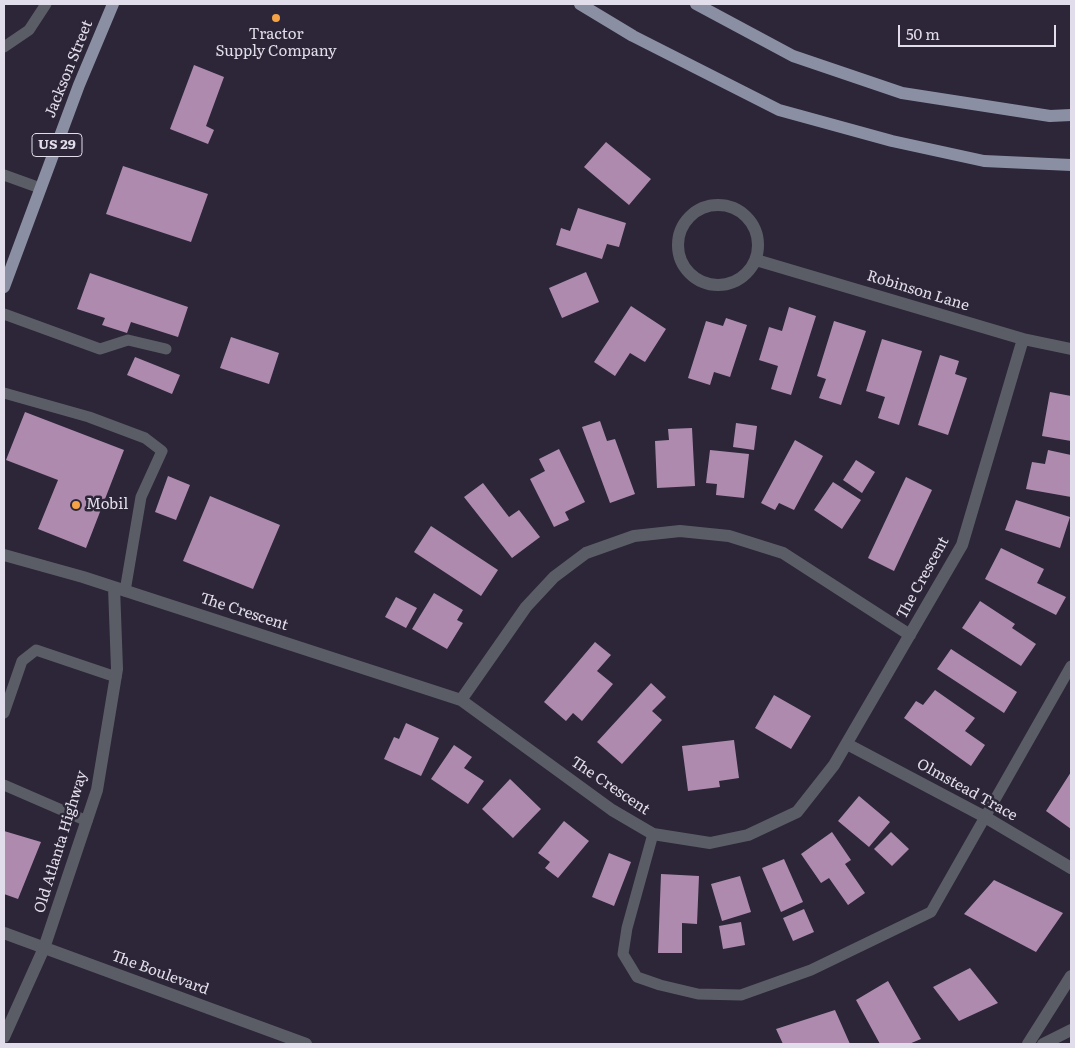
<!DOCTYPE html>
<html>
<head>
<meta charset="utf-8">
<style>
	body { margin:0 }
	#map { position:relative; width:1075px; height:1048px; overflow:hidden; background:#2c2638; font-family:Literata,serif }
	canvas { display:block }
	.frame { position:absolute; inset:0; border:5px solid #e2ddea; pointer-events:none }
	.scale { position:absolute; left:898px; top:25px; width:158px; height:22px; box-sizing:border-box; border:2px solid #e2ddea; border-top:0; padding-left:6px; font-size:15px; line-height:18px; white-space:nowrap; color:#e2ddea; -webkit-text-stroke:4px #2c2638; paint-order:stroke }
</style>
</head>
<body>
<div id="map">
<canvas width="1075" height="1048"></canvas>
<div class="frame"></div>
<div class="scale">50 m</div>
</div>
<script>
const ctx = document.querySelector('canvas').getContext('2d');
ctx.lineJoin = 'round';
function fillPath(path, color) {
  ctx.fillStyle = color;
  ctx.fill(path, 'evenodd');
}
function toPath(rows) {
  const path = new Path2D();
  for (const r of rows) {
    if (r.length === 3) {
      path.moveTo(r[0] + r[2], r[1]);
      path.arc(r[0], r[1], r[2], 0, 2 * Math.PI);
      continue;
    }
    path.moveTo(r[0], r[1]);
    for (let i = 2; i < r.length; i += 2) path.lineTo(r[i], r[i + 1]);
  }
  return path;
}
function trace(path, color, width, dash) {
  ctx.strokeStyle = color;
  ctx.lineWidth = width;
  ctx.lineCap = dash ? 'butt' : 'round';
  ctx.setLineDash(dash || []);
  ctx.stroke(path);
}
function label(font, color, halo, rows, align = 'center') {
  ctx.font = font + ' Literata,serif';
  ctx.lineWidth = 5;
  ctx.setLineDash([]);
  ctx.textBaseline = 'middle';
  ctx.strokeStyle = halo;
  ctx.fillStyle = color;
  for (const [text, x, y, turn = 0] of rows) {
    ctx.save();
    ctx.translate(x, y);
    ctx.rotate((+turn || 0) * Math.PI / 180);
    ctx.textAlign = isNaN(turn) ? turn : align;
    if (halo) ctx.strokeText(text, 0, 0);
    ctx.fillText(text, 0, 0);
    ctx.restore();
  }
}
fillPath(toPath([
	[194,65,224,77,206,126,214,130,208,144,170,129],
	[606,142,651,179,629,205,584,167],
	[123,166,208,194,191,242,106,214],
	[578,208,626,223,619,247,607,244,602,259,556,245,561,228,570,231],
	[586,272,599,302,562,318,549,288],
	[90,273,188,307,178,337,131,322,127,333,102,325,105,318,77,309],
	[631,306,666,329,645,362,630,353,615,376,594,362],
	[789,307,816,316,791,395,771,389,778,366,759,360,769,327,782,331],
	[726,318,747,325,730,377,714,372,710,385,688,378,706,321,723,326],
	[834,321,866,331,841,405,819,398,826,379,817,376],
	[231,337,279,353,269,384,220,368],
	[882,339,922,351,899,425,878,418,885,397,866,391],
	[940,355,959,361,955,374,967,378,948,435,918,425],
	[135,357,180,375,172,394,127,375],
	[1050,392,1071,396,1071,441,1042,436],
	[25,412,124,450,86,548,38,529,58,480,6,460],
	[600,421,607,441,615,439,635,494,610,503,582,427],
	[736,423,757,426,754,450,733,447],
	[692,428,695,486,657,488,655,441,669,440,668,429],
	[795,440,823,456,794,510,779,503,775,510,761,503],
	[559,449,585,502,565,512,569,520,554,527,530,479,545,471,539,459],
	[710,450,749,454,744,498,716,495,717,484,706,483],
	[1048,450,1071,455,1071,497,1026,489,1032,462,1045,464],
	[856,460,875,472,862,493,843,480],
	[168,476,190,485,176,520,155,512],
	[906,477,932,490,894,571,868,558],
	[833,482,861,500,842,529,814,510],
	[483,483,509,517,519,510,540,537,512,558,464,497],
	[210,496,280,525,253,589,183,561],
	[1016,500,1070,517,1060,548,1005,530],
	[431,526,498,570,481,596,414,552],
	[1001,548,1044,569,1037,583,1066,597,1056,615,985,579],
	[434,593,463,610,457,620,463,623,447,649,412,629],
	[396,597,417,608,406,628,385,617],
	[980,601,1015,624,1012,628,1036,644,1021,666,962,628],
	[595,642,611,655,597,671,613,684,582,721,573,713,566,721,544,702],
	[951,649,1017,692,1004,713,937,669],
	[651,683,666,697,652,711,662,720,622,764,597,742],
	[935,690,975,718,965,731,985,745,971,766,904,718,916,701,923,705],
	[774,695,811,716,791,749,755,728],
	[406,723,439,738,421,776,384,759,394,737,399,739],
	[734,740,739,778,719,781,720,787,688,791,682,746],
	[454,745,472,757,464,768,484,781,468,804,431,779],
	[1071,772,1071,829,1046,811],
	[510,779,541,809,513,838,482,809],
	[859,796,890,822,869,847,838,821],
	[564,821,589,841,558,878,545,868,550,862,538,853],
	[4,831,41,842,18,899,4,894],
	[832,832,851,860,845,864,865,893,848,905,829,878,821,883,801,854],
	[891,832,909,849,892,866,874,849],
	[609,853,631,862,614,906,592,897],
	[784,859,803,902,781,912,762,868],
	[661,874,699,876,697,924,682,923,682,953,658,953],
	[740,876,751,912,722,921,711,884],
	[994,880,1063,913,1036,952,964,914],
	[804,909,814,932,793,941,783,918],
	[741,922,745,945,723,949,719,926],
	[970,968,998,1003,959,1021,933,987],
	[888,981,921,1039,909,1044,880,1044,856,1000],
	[835,1010,850,1044,783,1044,776,1029]
]), '#ae8bae');
trace(toPath([
	[4,47,29,30,46,4],
	[4,175,40,188],
	[4,314,100,349,128,340,166,349],
	[4,393,89,417,145,438,162,451,141,497,125,591],
	[4,713,22,661,36,650,116,677],
	[4,785,87,821],
	[653,834,627,928,623,954,637,977,660,985,698,994,741,995,811,970,931,912,1071,666]
]), '#5b5d66', 11);
trace(toPath([
	[718,245,40],
	[756,260,1023,339,1071,349],
	[4,555,83,577,461,700,612,810,653,834,710,843,748,835,797,812,834,765,962,545,1023,339],
	[461,700,526,607,554,577,586,553,634,536,680,531,729,536,783,553,910,635],
	[847,744,985,817,1071,868],
	[4,933,306,1044],
	[4,1037,44,948,97,790,117,669,114,587],
	[1028,1044,1071,976],
	[1043,1044,1071,1030]
]), '#5b5d66', 12);
trace(toPath([
	[580,4,633,36,779,110,892,141,984,161,1071,165],
	[696,4,793,56,902,93,1050,116,1071,115],
	[4,287,79,85,113,4]
]), '#8b8fa3', 12);
for (const [x, y, r, color] of [
	[276,18,5,"#f5a345"],
	[76,505,5,"#f5a345"]
]) {
  const dot = new Path2D();
  dot.arc(x, y, r, 0, 2 * Math.PI);
  ctx.fillStyle = color;
  ctx.fill(dot);
  trace(dot, '#2c2638', 2);
}
for (const [x, y, w] of [
	[57,145,50]
]) {
  const box = new Path2D();
  box.roundRect(x - w / 2, y - 11.5, w, 23, 4);
  ctx.fillStyle = '#2c2638';
  ctx.fill(box);
  trace(box, '#e2ddea', 1);
}
label('bold 14px', '#e2ddea', null, [
	["US 29",57,145]
]);
label('15px', '#e2ddea', '#2c2638', [
	["Tractor",276,35],
	["Supply Company",276,52],
	["Mobil",86,505,"left"]
]);
label('15px', '#e2ddea', '#2c2638', [
	["Jackson Street",69,69,-68],
	["Robinson Lane",918,291,17],
	["The Crescent",923,578,-61],
	["The Crescent",244,612,18],
	["The Crescent",610,786,34],
	["Olmstead Trace",967,790,29],
	["Old Atlanta Highway",61,842,-73],
	["The Boulevard",160,973,20]
]);
</script>
</body>
</html>
